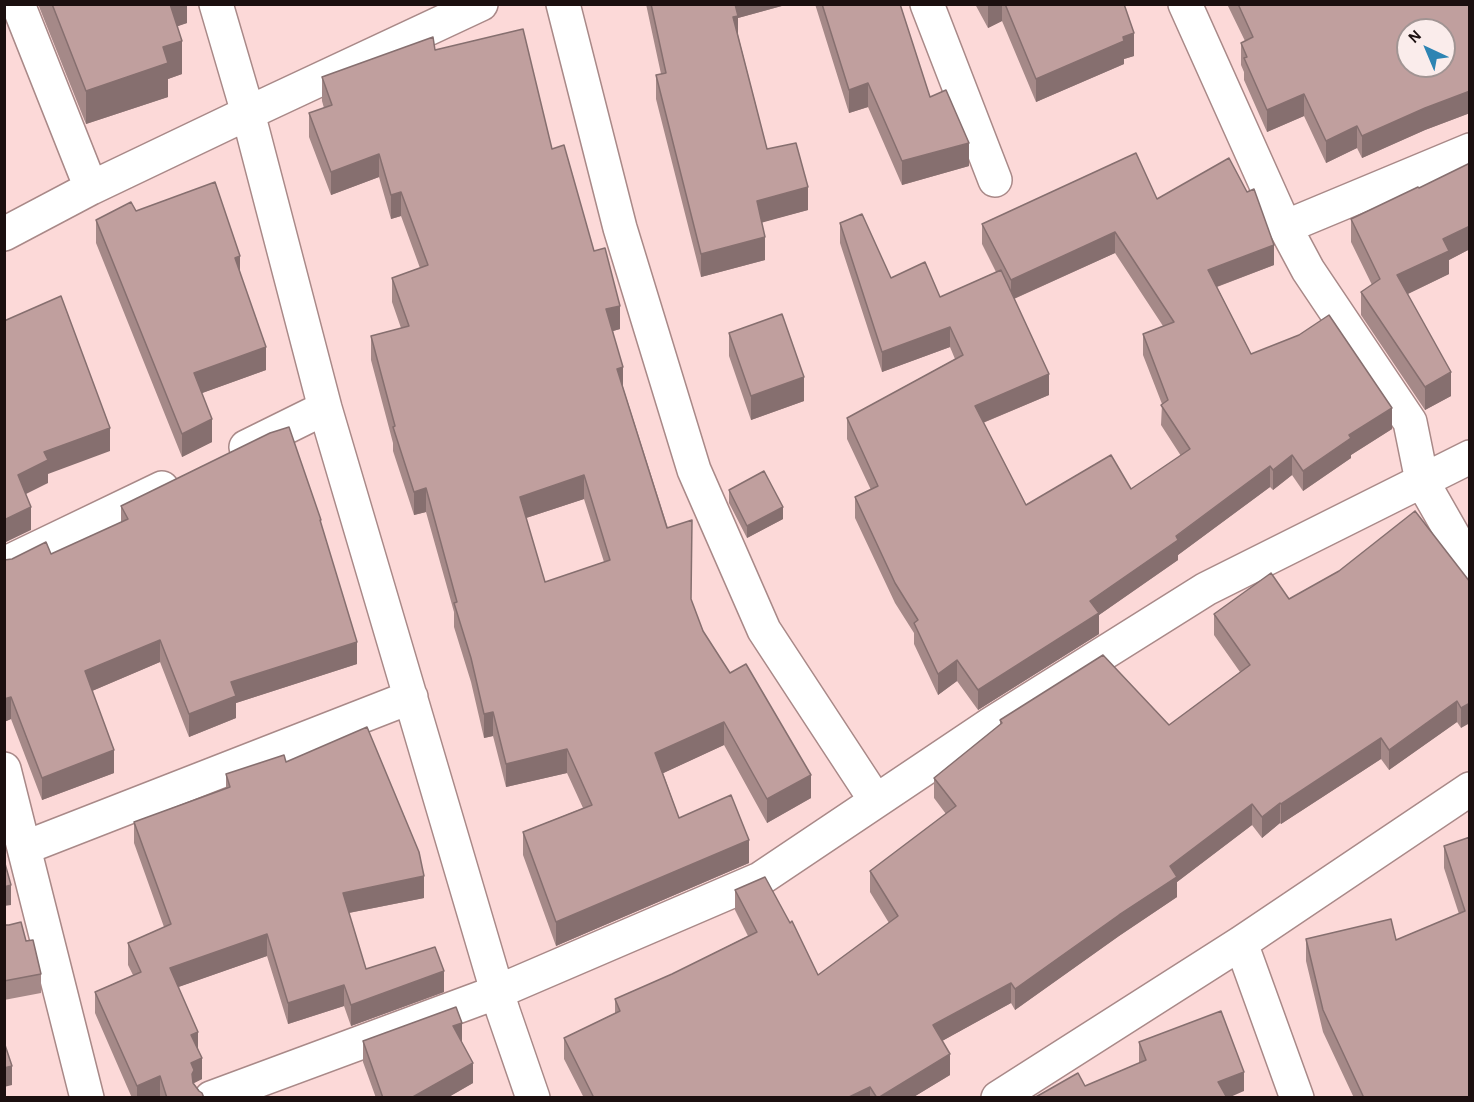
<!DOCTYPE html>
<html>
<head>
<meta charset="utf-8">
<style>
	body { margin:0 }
	#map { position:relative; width:1474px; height:1102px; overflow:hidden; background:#fcd9d8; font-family:"Alegreya Sans",sans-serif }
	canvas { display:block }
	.frame { position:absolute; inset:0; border:6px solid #1b0f0f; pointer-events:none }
	.north { position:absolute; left:1396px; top:18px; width:60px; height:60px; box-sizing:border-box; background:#faeceb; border:2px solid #a19493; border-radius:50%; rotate:316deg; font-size:16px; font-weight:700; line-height:24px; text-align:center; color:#1b0f0f }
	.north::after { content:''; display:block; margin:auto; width:21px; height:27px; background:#2d84b3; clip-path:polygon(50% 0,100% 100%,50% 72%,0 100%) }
</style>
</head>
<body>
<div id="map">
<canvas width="1474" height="1102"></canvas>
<div class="frame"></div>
<div class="north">N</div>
</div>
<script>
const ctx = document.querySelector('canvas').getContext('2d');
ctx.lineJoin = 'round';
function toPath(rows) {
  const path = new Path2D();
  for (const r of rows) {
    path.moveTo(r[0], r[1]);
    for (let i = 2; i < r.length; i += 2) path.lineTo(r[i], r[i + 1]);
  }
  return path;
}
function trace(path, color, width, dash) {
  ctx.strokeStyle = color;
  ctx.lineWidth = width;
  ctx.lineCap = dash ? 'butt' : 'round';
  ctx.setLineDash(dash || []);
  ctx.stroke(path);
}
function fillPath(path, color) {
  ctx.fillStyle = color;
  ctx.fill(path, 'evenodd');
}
const minor = toPath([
	[18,4,91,188],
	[216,4,248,113,325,408,503,1011,533,1098],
	[563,4,620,228,694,470,764,630,876,801],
	[927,4,995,180],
	[1185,4,1285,227,1308,270,1410,422,1422,481,1470,565],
	[1285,227,1470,150],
	[4,234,91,188,248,113,481,4],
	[246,447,325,408],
	[4,564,162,488],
	[4,769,87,1098],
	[24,848,411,697],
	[1241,943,1297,1098],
	[211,1098,497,992,760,879,991,724,1206,589,1470,457],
	[998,1098,1241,943,1470,789]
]);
trace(minor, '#a98988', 36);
trace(minor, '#fff', 33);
fillPath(toPath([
	[38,4,187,4,187,23,177,26,182,74,168,79,168,97,86,124],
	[646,4,789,4,738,18,738,35,767,149,808,210,762,222,765,260,701,277,656,99,656,75,661,74],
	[815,4,900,4,930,97,969,166,902,185,868,107,849,113],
	[975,4,1124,4,1134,56,1124,59,1124,64,1036,102,1002,21,988,28],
	[1227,4,1470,4,1470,113,1425,130,1362,158,1357,148,1326,163,1304,116,1267,132,1244,80,1244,72,1241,65,1241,43,1245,41],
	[435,50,552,149,594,251,620,329,613,331,623,387,691,600,703,631,811,798,767,823,724,745,663,773,679,818,749,863,556,946,523,855,523,832,583,808,567,773,506,787,493,736,484,738,471,682,454,627,454,612,426,512,414,515,393,451,393,443,371,360,371,336,401,328,392,302,392,278,420,268,401,216,391,219,379,177,331,195,309,137,309,113,324,108,322,101,322,77],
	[584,499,604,562,545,582,526,518],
	[1470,163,1470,249,1449,260,1449,274,1408,294,1451,396,1425,410,1361,315,1361,292,1372,285,1351,242,1351,219,1419,188],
	[1157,199,1274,265,1217,287,1251,354,1392,429,1351,455,1351,458,1303,491,1292,475,1273,490,1270,487,1178,555,1178,560,1099,615,1099,634,978,710,957,681,938,695,914,644,914,633,895,603,855,518,855,497,871,490,847,439,847,418,955,359,950,347,882,372,840,243,840,223,891,278,940,297,996,272,982,244,982,224],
	[1115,253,1163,326,1143,334,1143,355,1162,404,1161,425,1181,456,1131,489,1026,505,983,423,1049,395,1014,299],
	[136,211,240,274,266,370,202,393,212,442,182,457,96,243,96,220],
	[729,333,804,401,751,420,729,356],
	[729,490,783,519,747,538,729,503],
	[121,506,321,526,357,664,236,703,236,718,189,737,160,662,92,691,114,773,42,800,11,719,4,722,51,554,121,523],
	[1470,582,1461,728,1457,722,1389,770,1381,759,1281,824,1280,823,1262,838,1252,825,1177,882,1177,897,1119,936,1015,1010,1011,1003,942,1041,950,1075,912,1098,584,1098,564,1059,564,1038,615,1013,615,999,672,974,748,936,735,910,735,890,818,975,889,923,870,892,870,871,946,814,934,798,934,778,1000,725,1000,720,1169,725,1240,672,1214,635,1214,614,1289,599],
	[286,762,424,898,349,913,366,969,444,992,351,1026,344,1006,288,1024,267,956,178,987,198,1048,202,1079,194,1083,194,1084,204,1098,132,1098,95,1013,95,992,133,975,128,965,128,943,164,927,134,843,134,822,226,789,226,774],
	[1470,837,1470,1098,1354,1098,1323,1032,1306,961,1306,939,1396,940,1459,914,1444,868,1444,846],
	[4,925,26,941,41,974,41,993,4,1000],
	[363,1041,462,1042,473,1083,447,1098,376,1098,363,1062],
	[1139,1042,1244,1091,1085,1086,1139,1063]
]), '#a58988');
fillPath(toPath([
	[167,4,187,4,187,23,167,30],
	[733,4,789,4,738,18,738,39,733,40],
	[989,4,1002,4,1002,21,988,28,988,5],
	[1134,33,1134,56,1124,59,1124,64,1036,102,1036,79,1123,37],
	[182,41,182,74,168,79,168,97,86,124,86,91,163,47],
	[868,83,868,107,849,113,849,90],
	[1470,91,1470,113,1425,130,1362,158,1362,136,1425,108],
	[1304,94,1304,116,1267,132,1267,110],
	[1357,126,1357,148,1326,163,1326,141],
	[969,143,969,166,902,185,902,161],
	[379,154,379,177,331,195,331,172],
	[808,187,808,210,757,224,757,201],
	[401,192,401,216,391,219,391,195],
	[1470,226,1470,249,1449,260,1449,274,1397,299,1397,275,1443,239],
	[1115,232,1115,253,1011,300,1011,280],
	[765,237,765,260,701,277,701,254],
	[1274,245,1274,265,1208,290,1208,270],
	[240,256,240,279,235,258],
	[620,306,620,329,606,333,606,309],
	[950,327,950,347,882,372,882,352],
	[266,347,266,370,194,396,194,373],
	[623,367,623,391,617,369],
	[1451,372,1451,396,1425,410,1425,387],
	[1049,374,1049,395,975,426,975,406],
	[804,377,804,401,751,420,751,396],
	[1392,408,1392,429,1351,455,1351,458,1303,491,1303,471,1349,435],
	[212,419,212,442,182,457,182,434],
	[110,428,110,451,48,474,48,483,18,498,18,475,44,452],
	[1292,455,1292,475,1273,490,1273,470],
	[1270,466,1270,487,1178,555,1178,560,1099,615,1099,634,978,710,978,690,1090,601],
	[584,475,584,499,520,520,520,497],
	[426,488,426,512,414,515,414,492],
	[31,507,31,530,4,543,4,520],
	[783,507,783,519,747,538,747,526],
	[160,640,160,662,85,694,85,671],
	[357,642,357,664,236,703,236,718,189,737,189,714,231,682],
	[957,660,957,681,938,695,938,674],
	[11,697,11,719,4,722,4,699],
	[1457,701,1457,722,1389,770,1389,750],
	[1470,703,1470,723,1461,728,1461,708],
	[493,712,493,736,484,738,484,714],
	[724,722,724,745,655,777,655,753],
	[1381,738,1381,759,1281,824,1281,804],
	[567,749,567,773,506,787,506,764],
	[114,750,114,773,42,800,42,778],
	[811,775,811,798,767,823,767,799],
	[1280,803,1280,823,1262,838,1262,817],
	[1252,804,1252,825,1177,882,1177,897,1119,936,1015,1010,1015,989,1170,866],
	[749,840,749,863,556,946,556,922],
	[424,876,424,898,343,914,343,893],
	[11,885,11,905,4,906,4,887],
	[267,934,267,956,170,990,170,968],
	[444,971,444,992,351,1026,351,1005],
	[1011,983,1011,1003,933,1046,933,1025],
	[344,985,344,1006,288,1024,288,1003],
	[462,1023,462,1043,453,1026],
	[198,1032,198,1053,191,1035],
	[950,1054,950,1075,912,1098,878,1098],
	[202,1058,202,1079,194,1083,194,1091,191,1063],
	[473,1063,473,1083,447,1098,411,1098],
	[12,1066,12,1085,4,1087,4,1068],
	[1244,1072,1244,1091,1228,1098,1218,1098,1218,1082],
	[160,1076,160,1098,137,1098,137,1086],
	[870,1087,870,1098,847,1098]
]), '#866f6f');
const building = toPath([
	[52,4,170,4,182,41,163,47,168,63,86,91,52,4],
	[651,4,735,4,738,16,733,17,767,149,796,143,808,187,757,201,765,237,701,254,656,75,666,73,651,4],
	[822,4,900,4,930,97,946,90,969,143,902,161,868,83,849,90,822,4],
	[1005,4,1124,4,1134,33,1123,37,1124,41,1036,79,1005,4],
	[1238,4,1470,4,1470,91,1425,108,1362,136,1357,126,1326,141,1304,94,1267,110,1244,58,1247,57,1241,43,1253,37,1238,4],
	[1408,30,1444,30,1444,66,1408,66,1408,30],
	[523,29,552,149,564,145,594,251,605,248,620,306,606,309,623,367,617,369,667,528,692,520,691,599,703,631,730,673,746,664,811,775,767,799,724,722,655,753,679,818,731,795,749,840,556,922,523,832,592,805,567,749,506,764,493,712,484,714,471,658,454,603,457,602,426,488,414,492,393,427,395,426,371,336,409,326,392,278,428,265,401,192,391,195,379,154,331,172,309,113,332,105,322,77,433,37,435,50,523,29],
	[584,475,610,560,545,582,520,497,584,475],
	[1136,153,1157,199,1229,158,1247,192,1254,189,1274,245,1208,270,1251,354,1299,335,1329,315,1392,408,1349,435,1351,438,1303,471,1292,455,1273,470,1270,466,1176,536,1178,540,1090,601,1099,613,978,690,957,660,938,674,914,623,918,620,895,583,855,497,878,486,847,418,963,355,950,327,882,352,840,223,862,214,891,278,925,262,940,297,1001,270,1049,374,975,406,1026,505,1111,455,1131,489,1190,449,1161,405,1168,400,1143,334,1174,322,1115,232,1011,280,982,224,1136,153],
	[1470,163,1470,226,1443,239,1449,251,1397,275,1451,372,1425,387,1361,292,1380,279,1351,219,1418,187,1419,188,1470,163],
	[215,182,240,256,235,258,266,347,194,373,212,419,182,434,96,220,131,202,136,211,215,182],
	[61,296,110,428,44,452,48,460,18,475,31,507,4,520,4,321,61,296],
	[782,314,804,377,751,396,729,333,782,314],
	[289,427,321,520,320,520,357,642,231,682,236,696,189,714,160,640,85,671,114,750,42,778,11,697,4,699,4,560,12,559,46,542,51,554,128,519,121,506,270,433,289,427],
	[764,471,783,507,747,526,729,490,764,471],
	[1415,511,1470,582,1470,703,1461,708,1457,701,1389,750,1381,738,1281,804,1280,803,1262,817,1252,804,1170,866,1177,877,1119,915,1015,989,1011,983,933,1025,950,1054,878,1098,877,1098,870,1087,847,1098,594,1098,564,1038,620,1011,615,999,672,974,757,932,735,890,765,877,790,923,792,921,818,975,898,916,870,871,956,806,934,778,1002,723,1000,720,1103,655,1169,725,1250,665,1214,614,1271,573,1289,599,1339,571,1415,511],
	[367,727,419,852,424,876,343,893,366,969,435,947,444,971,351,1005,344,985,288,1003,267,934,170,968,198,1032,191,1035,202,1058,191,1063,194,1070,192,1074,193,1083,199,1091,202,1093,204,1098,167,1098,160,1076,137,1086,95,992,141,972,128,943,171,924,134,822,230,787,226,774,284,755,286,762,367,727],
	[1470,837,1470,1098,1364,1098,1323,1010,1306,939,1391,919,1396,940,1465,911,1444,846,1470,837],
	[4,860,11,885,4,887,4,860],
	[21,922,26,941,33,940,41,974,4,981,4,925,9,925,21,922],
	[456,1007,462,1023,453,1026,473,1063,411,1098,383,1098,363,1041,456,1007],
	[1221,1011,1244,1072,1218,1082,1227,1098,1034,1098,1078,1073,1085,1086,1146,1060,1139,1042,1221,1011],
	[4,1042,12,1066,4,1068,4,1042]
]);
fillPath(building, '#c09f9e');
trace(building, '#866f6f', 1.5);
</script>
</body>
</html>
